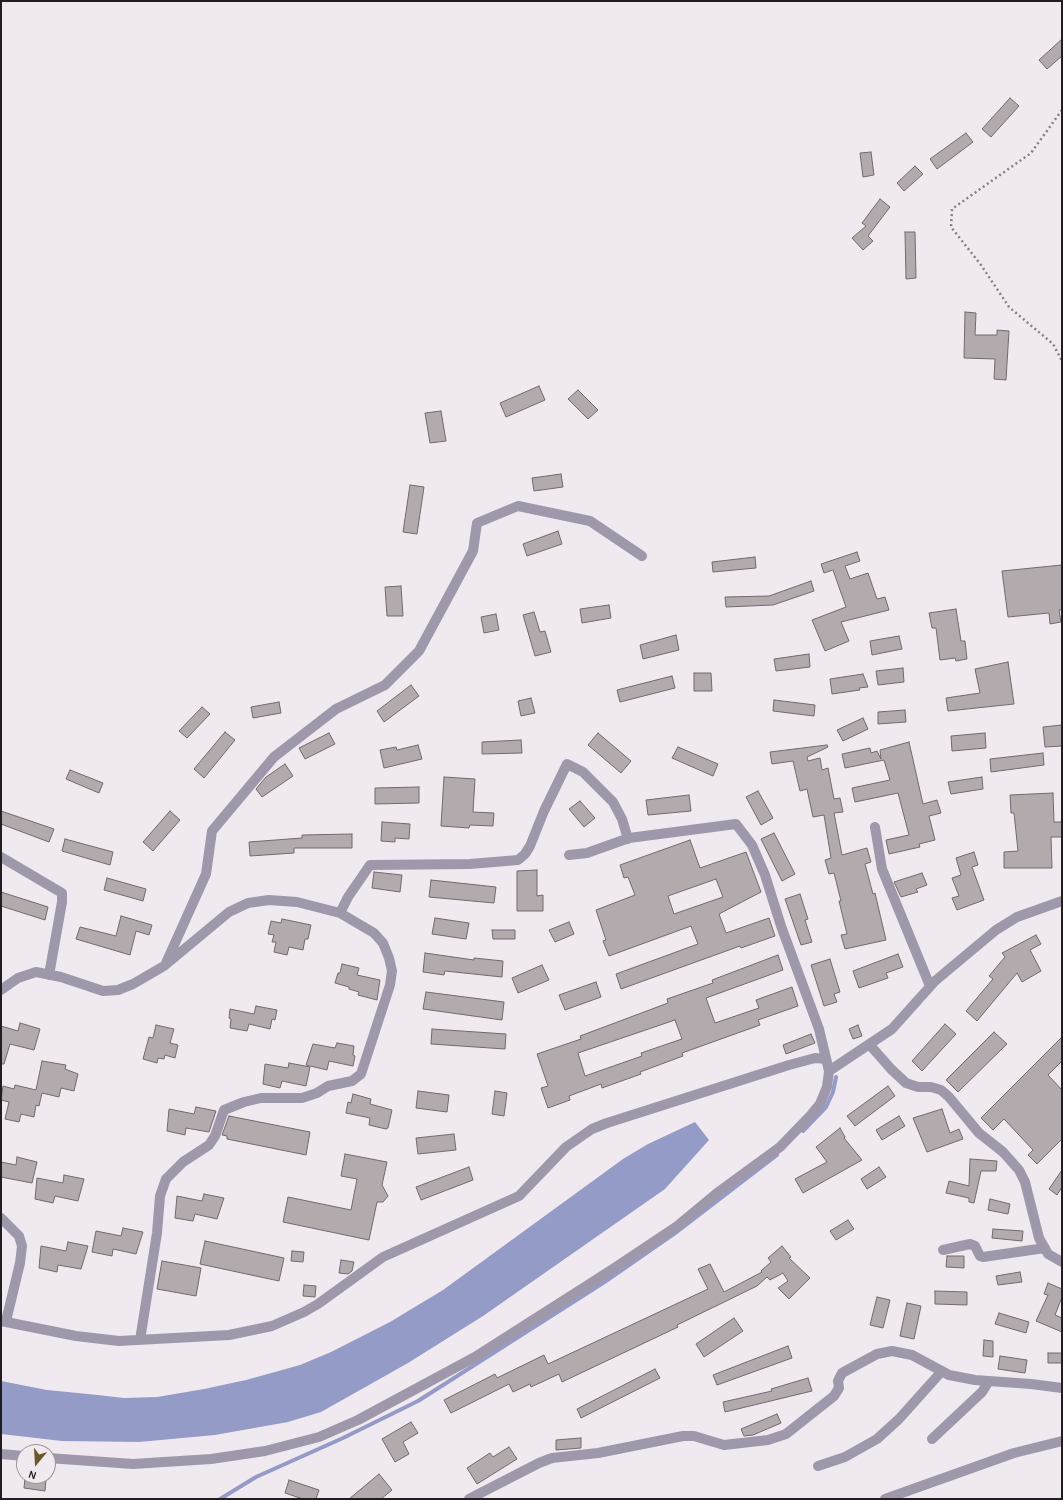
<!DOCTYPE html>
<html>
<head>
<meta charset="utf-8">
<style>
	body { margin:0 }
	#map { position:relative; width:1063px; height:1500px; overflow:hidden; background:#f0eaf0; font-family:Karla,sans-serif }
	canvas { display:block }
	.frame { position:absolute; inset:0; border:2px solid #201e20; pointer-events:none }
	.north { position:absolute; left:16px; top:1444px; width:40px; height:40px; box-sizing:border-box; background:#f0eaf0; border:1px solid #9d989d; border-radius:50%; rotate:198deg; font-size:11px; font-weight:700; line-height:16px; text-align:center; color:#201e20 }
	.north::after { content:''; display:block; margin:auto; width:14px; height:18px; background:#705929; clip-path:polygon(50% 0,100% 100%,50% 72%,0 100%) }
</style>
</head>
<body>
<div id="map">
<canvas width="1063" height="1500"></canvas>
<div class="frame"></div>
<div class="north">N</div>
</div>
<script>
const ctx = document.querySelector('canvas').getContext('2d');
ctx.lineJoin = 'round';
function fillPath(path, color) {
  ctx.fillStyle = color;
  ctx.fill(path, 'evenodd');
}
function toPath(rows) {
  const path = new Path2D();
  for (const r of rows) {
    path.moveTo(r[0], r[1]);
    for (let i = 2; i < r.length; i += 2) path.lineTo(r[i], r[i + 1]);
  }
  return path;
}
function trace(path, color, width, dash) {
  ctx.strokeStyle = color;
  ctx.lineWidth = width;
  ctx.lineCap = dash ? 'butt' : 'round';
  ctx.setLineDash(dash || []);
  ctx.stroke(path);
}
fillPath(toPath([
	[695,1122,709,1140,665,1189,483,1316,408,1363,321,1412,288,1422,215,1435,139,1442,62,1441,1,1434,1,1381,47,1390,98,1395,124,1398,157,1397,204,1389,246,1380,300,1365,331,1352,390,1322,443,1290,623,1159,648,1144]
]), '#959bc7');
trace(toPath([
	[803,1131,826,1107,833,1092,836,1077],
	[220,1499,256,1477,343,1438,418,1401,603,1283,678,1231,777,1155]
]), '#959bc7', 4);
const building = toPath([
	[1062,39,1062,56,1047,69,1039,60,1062,39],
	[1010,98,1019,106,991,137,982,129,1010,98],
	[966,133,973,142,937,169,930,159,966,133],
	[871,152,874,175,863,177,860,153,871,152],
	[915,166,923,174,904,191,897,183,915,166],
	[880,199,890,207,868,236,873,241,863,250,852,238,866,226,862,223,880,199],
	[905,232,915,232,916,278,906,279,905,232],
	[965,312,976,313,975,335,997,335,997,330,1009,331,1006,380,994,379,995,359,964,358,965,312],
	[539,386,545,400,506,417,500,403,539,386],
	[578,390,598,410,588,419,568,399,578,390],
	[441,411,446,441,430,443,425,413,441,411],
	[561,474,563,487,534,491,532,478,561,474],
	[410,485,424,487,417,534,403,532,410,485],
	[558,531,562,544,527,556,523,544,558,531],
	[857,552,860,561,845,566,850,579,868,573,877,599,885,597,889,610,841,622,849,641,825,651,812,620,846,607,833,570,824,573,821,564,857,552],
	[755,557,756,568,713,572,712,562,755,557],
	[1062,565,1062,610,1059,610,1061,622,1050,624,1049,613,1008,617,1002,571,1062,565],
	[811,581,814,591,773,605,726,607,725,597,769,596,811,581],
	[401,586,403,616,387,616,385,587,401,586],
	[609,605,611,618,582,623,580,609,609,605],
	[956,609,961,641,965,641,967,659,956,661,955,658,940,660,936,628,932,628,929,613,956,609],
	[534,612,540,632,545,631,551,652,535,656,523,615,534,612],
	[496,614,499,630,484,633,481,617,496,614],
	[676,635,679,650,643,659,640,645,676,635],
	[899,636,902,649,872,655,870,641,899,636],
	[809,654,810,667,776,671,774,659,809,654],
	[1008,662,1014,704,948,711,946,698,980,693,975,669,1008,662],
	[903,668,904,682,878,685,876,671,903,668],
	[694,673,711,673,712,691,694,691,694,673],
	[863,674,868,687,859,688,860,690,832,694,830,679,863,674],
	[672,676,675,688,620,702,617,690,672,676],
	[411,685,419,696,384,722,377,711,411,685],
	[531,698,535,713,521,716,518,701,531,698],
	[774,700,815,705,814,716,773,711,774,700],
	[279,702,281,713,253,718,251,707,279,702],
	[202,707,210,714,187,738,179,731,202,707],
	[905,710,906,722,878,724,878,712,905,710],
	[863,718,868,729,843,741,837,730,863,718],
	[1062,725,1062,746,1045,747,1043,727,1062,725],
	[225,732,235,740,204,778,194,769,225,732],
	[329,733,335,744,305,759,299,748,329,733],
	[598,733,631,761,621,773,588,745,598,733],
	[985,733,986,748,952,751,951,736,985,733],
	[521,740,522,753,482,754,482,742,521,740],
	[909,742,923,804,937,800,941,813,929,816,935,840,919,844,920,847,889,854,886,840,909,835,898,793,855,802,852,788,890,780,884,760,845,768,842,754,870,748,871,753,877,751,881,759,880,750,909,742],
	[418,745,422,759,384,768,380,750,396,747,397,750,418,745],
	[827,745,828,747,807,757,808,761,820,758,822,770,828,768,834,799,840,798,843,812,834,813,842,855,867,848,871,862,865,864,873,894,875,893,886,940,845,949,841,935,847,934,839,901,841,901,834,873,829,874,825,860,831,858,824,815,813,817,807,789,800,791,793,761,772,764,770,752,827,745],
	[678,747,718,764,713,776,672,758,678,747],
	[1043,753,1044,765,991,772,990,759,1043,753],
	[285,764,293,776,262,797,256,789,266,777,285,764],
	[70,770,103,783,99,793,66,779,70,770],
	[444,777,475,779,473,812,494,813,493,826,470,825,469,828,441,826,444,777],
	[982,777,983,789,951,794,948,782,982,777],
	[419,787,419,803,375,804,375,788,419,787],
	[758,791,773,818,761,825,746,797,758,791],
	[1053,793,1054,822,1062,822,1062,837,1051,837,1052,868,1004,868,1004,852,1018,851,1014,813,1011,813,1010,795,1053,793],
	[689,795,691,811,648,815,646,800,689,795],
	[580,801,595,818,584,827,569,809,580,801],
	[1,811,54,829,49,842,1,824,1,811],
	[170,811,180,820,153,851,143,842,170,811],
	[382,822,410,824,409,839,395,838,395,842,381,841,382,822],
	[774,833,795,874,782,881,761,839,774,833],
	[352,834,352,848,294,848,294,853,250,856,249,842,302,838,302,835,352,834],
	[65,839,113,852,110,865,62,851,65,839],
	[690,840,700,868,746,852,761,892,719,914,726,933,769,918,775,936,741,948,740,946,621,989,616,974,698,944,691,926,609,956,603,941,606,940,596,910,635,895,628,877,624,878,620,865,690,840],
	[716,879,723,897,674,914,668,896,716,879],
	[974,852,978,865,972,867,984,900,957,910,952,898,959,896,952,878,961,875,956,858,974,852],
	[537,870,537,896,543,895,543,911,517,911,517,871,537,870],
	[374,872,402,875,400,892,372,888,374,872],
	[922,873,927,885,916,889,918,892,901,897,894,882,922,873],
	[107,878,146,889,143,901,104,890,107,878],
	[431,880,496,887,494,903,429,897,431,880],
	[1,892,48,907,45,920,1,906,1,892],
	[800,894,808,919,805,920,812,942,801,945,785,899,800,894],
	[121,916,152,925,149,935,136,931,130,955,76,939,80,927,116,936,121,916],
	[435,918,469,923,466,939,432,934,435,918],
	[282,919,311,925,308,939,305,939,303,950,289,947,287,955,274,952,276,942,272,942,274,935,268,934,271,921,281,923,282,919],
	[569,922,574,934,555,942,549,930,569,922],
	[492,930,515,930,515,939,493,939,492,930],
	[1036,935,1041,944,1030,950,1041,971,1022,982,1017,973,977,1021,966,1011,993,979,989,976,1005,957,1002,953,1036,935],
	[425,953,474,960,474,958,503,961,502,977,445,971,444,975,423,972,425,953],
	[898,954,903,967,886,973,888,978,859,988,853,971,898,954],
	[778,955,783,970,706,998,715,1023,759,1008,756,1000,792,987,798,1006,758,1020,760,1025,682,1053,683,1056,640,1072,641,1074,602,1088,601,1084,569,1096,570,1100,548,1108,541,1088,548,1086,537,1054,581,1039,580,1036,668,1003,667,999,713,983,712,980,778,955],
	[675,1020,682,1039,641,1053,642,1056,585,1076,578,1053,675,1020],
	[830,959,840,992,834,994,837,1002,824,1006,811,965,830,959],
	[342,964,359,968,357,975,380,980,377,1000,358,995,359,992,349,989,349,987,335,983,338,973,340,973,342,964],
	[542,965,549,980,518,993,512,978,542,965],
	[596,982,601,997,565,1010,559,995,596,982],
	[426,992,504,1002,502,1020,423,1009,426,992],
	[256,1006,277,1010,275,1020,272,1019,270,1029,249,1024,247,1031,230,1028,231,1019,229,1018,230,1009,254,1014,256,1006],
	[20,1023,40,1029,34,1050,10,1044,4,1064,1,1064,1,1026,18,1031,20,1023],
	[945,1024,956,1034,922,1071,912,1061,945,1024],
	[156,1025,174,1029,170,1043,178,1045,175,1058,165,1055,164,1059,158,1058,157,1063,143,1059,149,1037,153,1038,156,1025],
	[858,1025,862,1036,853,1039,849,1029,858,1025],
	[432,1029,506,1034,505,1049,431,1044,432,1029],
	[994,1032,1007,1044,958,1092,946,1080,994,1032],
	[811,1034,815,1043,786,1054,783,1045,811,1034],
	[1062,1037,1062,1061,1048,1075,1062,1090,1062,1139,1037,1164,1028,1155,1033,1150,1004,1119,993,1130,981,1118,1062,1037],
	[337,1043,354,1046,353,1055,355,1056,353,1066,329,1061,327,1070,306,1065,313,1044,335,1048,337,1043],
	[42,1061,66,1065,65,1069,78,1074,74,1091,61,1088,59,1097,42,1093,39,1106,36,1105,34,1117,21,1114,19,1122,5,1119,9,1102,1,1100,3,1086,14,1089,15,1085,36,1090,42,1061],
	[289,1063,310,1067,306,1086,282,1081,280,1088,263,1084,265,1064,288,1068,289,1063],
	[888,1086,895,1096,855,1126,847,1116,888,1086],
	[418,1091,449,1095,447,1112,416,1108,418,1091],
	[495,1091,507,1093,504,1116,492,1114,495,1091],
	[353,1094,371,1099,370,1104,392,1110,388,1128,386,1129,369,1125,370,1118,346,1113,348,1102,351,1103,353,1094],
	[196,1107,216,1111,209,1132,186,1128,185,1135,167,1131,169,1109,194,1114,196,1107],
	[942,1109,950,1133,959,1129,963,1139,927,1152,913,1118,942,1109],
	[229,1116,310,1132,306,1155,227,1139,227,1136,222,1135,229,1116],
	[899,1116,905,1126,882,1140,876,1130,899,1116],
	[840,1128,845,1137,844,1138,862,1160,803,1193,795,1179,827,1162,816,1147,840,1128],
	[454,1134,456,1150,418,1154,416,1138,454,1134],
	[345,1154,387,1162,382,1185,388,1196,383,1202,377,1202,369,1240,283,1222,288,1197,351,1210,357,1179,341,1176,345,1154],
	[17,1157,37,1162,32,1183,1,1177,1,1162,16,1165,17,1157],
	[970,1159,997,1161,996,1171,981,1171,974,1203,969,1202,969,1198,946,1193,949,1181,969,1186,970,1159],
	[469,1167,473,1180,421,1200,416,1187,469,1167],
	[879,1167,886,1177,867,1189,861,1179,879,1167],
	[1062,1170,1062,1187,1057,1195,1049,1189,1062,1170],
	[64,1175,84,1179,78,1201,55,1196,53,1203,35,1199,37,1178,63,1183,64,1175],
	[204,1194,224,1198,217,1219,195,1214,193,1221,175,1218,177,1196,202,1201,204,1194],
	[990,1199,1010,1204,1008,1214,988,1210,990,1199],
	[848,1220,854,1229,836,1240,830,1231,848,1220],
	[123,1228,143,1232,136,1254,113,1249,112,1256,92,1252,96,1231,121,1236,123,1228],
	[993,1229,1023,1231,1022,1241,992,1238,993,1229],
	[205,1241,284,1258,279,1281,200,1264,205,1241],
	[68,1242,88,1246,81,1269,58,1265,57,1272,39,1268,41,1246,66,1251,68,1242],
	[782,1246,791,1257,789,1258,810,1278,789,1299,778,1288,788,1281,783,1273,770,1280,767,1277,757,1286,677,1325,678,1327,562,1382,559,1374,531,1387,530,1384,513,1392,509,1384,451,1413,444,1400,495,1374,497,1378,544,1355,548,1364,708,1289,698,1269,710,1264,724,1292,762,1272,761,1271,771,1262,768,1258,782,1246],
	[292,1251,304,1252,303,1262,291,1261,292,1251],
	[947,1256,964,1256,964,1268,946,1267,947,1256],
	[341,1260,354,1262,352,1271,348,1274,339,1273,341,1260],
	[162,1261,201,1268,196,1296,157,1289,162,1261],
	[1020,1272,1022,1282,998,1285,996,1276,1020,1272],
	[1048,1283,1062,1289,1062,1297,1055,1315,1062,1318,1062,1332,1036,1321,1048,1295,1044,1294,1048,1283],
	[304,1285,316,1286,315,1297,303,1296,304,1285],
	[935,1291,967,1292,967,1305,935,1304,935,1291],
	[877,1297,890,1300,883,1328,870,1325,877,1297],
	[907,1303,921,1306,914,1339,900,1336,907,1303],
	[999,1313,1029,1322,1026,1333,995,1324,999,1313],
	[734,1318,743,1331,704,1357,696,1344,734,1318],
	[984,1340,993,1341,993,1357,983,1356,984,1340],
	[788,1346,792,1358,717,1385,713,1375,788,1346],
	[1048,1353,1062,1353,1062,1363,1048,1363,1048,1353],
	[1000,1356,1027,1360,1025,1373,998,1369,1000,1356],
	[655,1369,660,1378,581,1418,577,1409,655,1369],
	[808,1378,812,1391,725,1412,723,1402,772,1391,771,1389,808,1378],
	[777,1414,781,1423,753,1435,744,1436,741,1429,777,1414],
	[411,1422,418,1433,403,1442,409,1454,395,1462,382,1439,411,1422],
	[581,1438,581,1448,556,1450,556,1440,581,1438],
	[509,1447,517,1459,477,1484,467,1468,490,1453,493,1457,509,1447],
	[379,1474,392,1490,381,1499,349,1499,379,1474],
	[25,1478,46,1480,45,1491,24,1488,25,1478],
	[289,1480,319,1490,316,1499,303,1499,285,1493,289,1480]
]);
fillPath(building, '#b2aaad');
trace(building, '#71696d', 1);
trace(toPath([
	[1062,110,1031,153,952,209,951,227,981,265,1009,307,1053,344,1062,361]
]), '#848084', 2.5, [2, 3]);
trace(toPath([
	[875,827,882,869,930,986],
	[1,857,62,893,62,902,49,975],
	[340,913,348,897,370,865,470,864,518,860,525,854,530,846,544,811,567,764,583,772,613,802,622,819,628,839],
	[166,963,206,874,212,831,274,757,336,709,385,685,419,651,473,551,477,523,518,506,590,521,642,556],
	[1,990,18,978,36,972,61,977,103,991,118,990,133,984,164,966,229,912,248,903,269,900,297,902,340,913,374,933,383,943,389,958,392,971,390,985,361,1074,352,1081,328,1086,317,1093,302,1098,261,1098,244,1102,224,1110,215,1136,209,1145,183,1162,166,1179,160,1196,157,1233,140,1340],
	[869,1044,891,1069,906,1083,918,1087,931,1087,941,1090,949,1097,979,1133,1003,1152,1019,1170,1025,1182,1039,1238,1048,1254,1062,1262],
	[829,1071,892,1029,935,981,996,930,1017,917,1062,901],
	[1,1218,19,1236,22,1246,20,1263,6,1321],
	[943,1250,970,1244,975,1246,980,1256,983,1257,1045,1248],
	[1,1321,76,1336,119,1341,229,1335,272,1326,304,1312,318,1304,383,1257,519,1196,566,1147,592,1129,607,1123,789,1065,815,1058,826,1059],
	[932,1439,982,1392,989,1381],
	[1,1454,24,1456],
	[48,1458,133,1464,211,1459,265,1451,319,1437,358,1420,475,1357,613,1269,676,1227,717,1193,780,1147,811,1115,820,1104,827,1087,829,1071,819,1029,781,926,765,875,752,845,736,824,629,838,587,853,569,855],
	[818,1466,845,1457,877,1439,899,1419,942,1371],
	[469,1499,539,1463,552,1458,598,1453,683,1436,694,1436,724,1445,768,1440,786,1434,834,1396,839,1388,838,1381,842,1373,877,1354,892,1351,912,1355,949,1375,975,1380,1031,1384,1062,1388],
	[885,1499,1014,1453,1062,1441]
]), '#9f98ab', 10);
</script>
</body>
</html>
